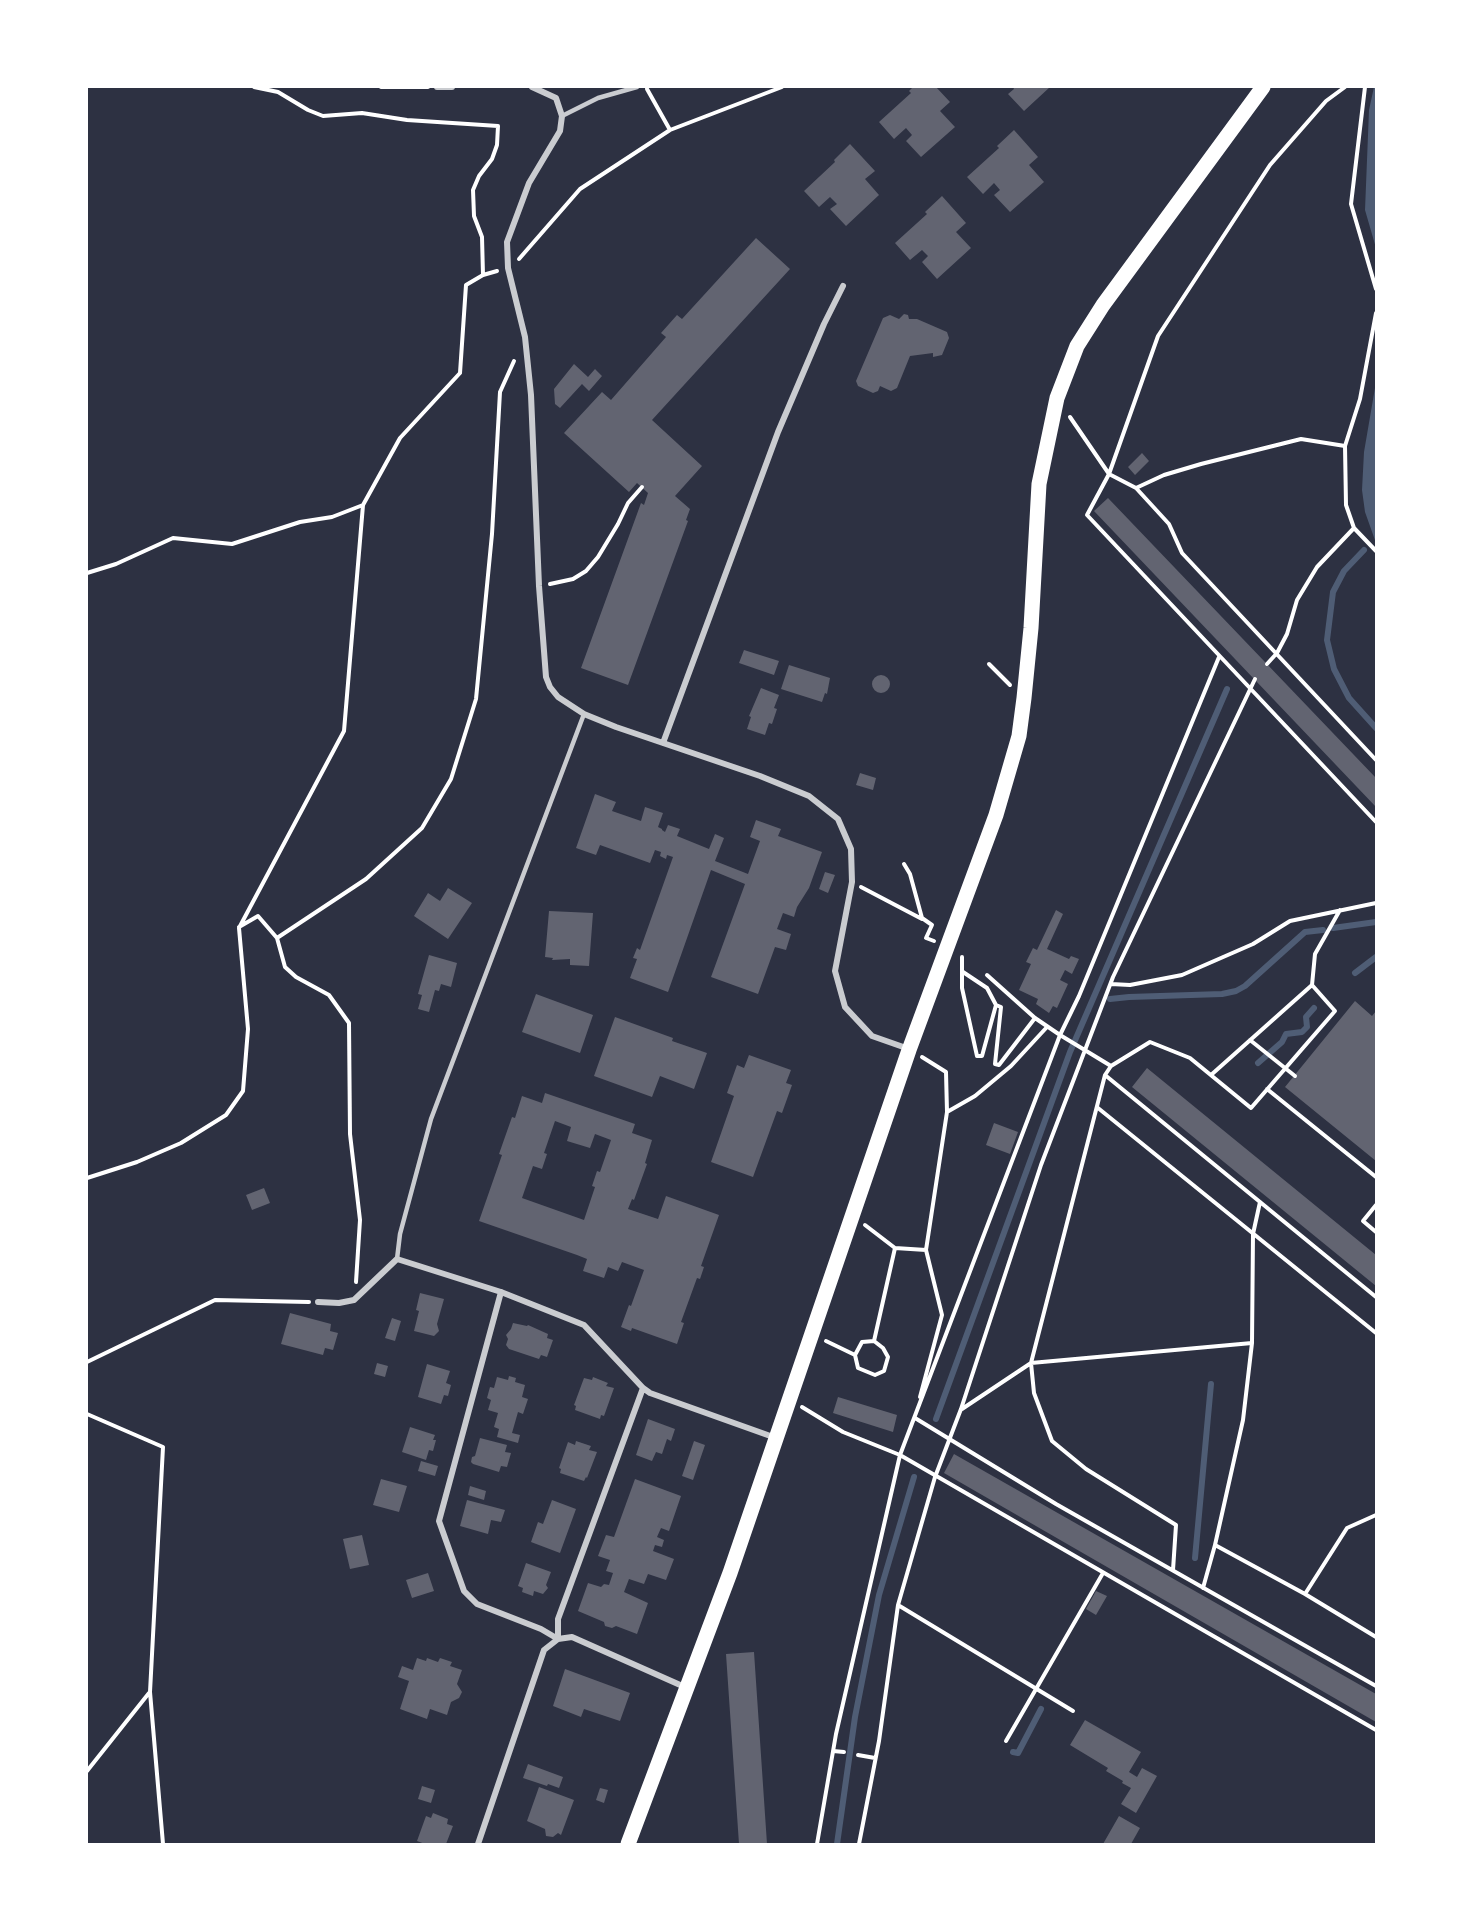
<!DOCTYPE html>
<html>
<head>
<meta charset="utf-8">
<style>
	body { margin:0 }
	#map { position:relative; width:1463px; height:1931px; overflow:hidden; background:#2d3142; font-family:Karla,sans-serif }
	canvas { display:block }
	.frame { position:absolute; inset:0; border:88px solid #fff; pointer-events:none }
</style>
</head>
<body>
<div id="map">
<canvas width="1463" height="1931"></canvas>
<div class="frame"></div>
</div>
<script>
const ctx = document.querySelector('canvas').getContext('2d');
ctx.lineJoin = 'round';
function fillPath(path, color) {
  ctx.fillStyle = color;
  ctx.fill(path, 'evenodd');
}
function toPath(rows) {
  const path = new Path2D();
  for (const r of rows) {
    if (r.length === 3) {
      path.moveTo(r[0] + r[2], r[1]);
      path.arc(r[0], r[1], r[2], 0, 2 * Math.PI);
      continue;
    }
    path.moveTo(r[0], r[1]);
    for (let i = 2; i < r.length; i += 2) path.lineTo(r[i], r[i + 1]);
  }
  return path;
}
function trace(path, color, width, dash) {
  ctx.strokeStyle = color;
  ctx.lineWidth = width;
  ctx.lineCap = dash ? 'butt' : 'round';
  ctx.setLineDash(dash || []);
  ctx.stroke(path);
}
fillPath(toPath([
	[1374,87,1376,87,1376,248,1365,210,1369,110],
	[1376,382,1376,543,1365,512,1362,490,1364,452]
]), '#4f5d75');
trace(toPath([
	[1364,550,1344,571,1333,592,1327,640,1334,669,1349,698,1376,728],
	[1333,928,1376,922],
	[1355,973,1376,957],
	[1110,999,1129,997,1222,994,1236,991,1245,986,1305,932,1323,930],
	[1258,1063,1282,1042,1286,1034,1302,1032,1307,1027,1306,1017,1314,1008],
	[936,1419,1070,1052,1227,689],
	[1195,1558,1211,1384],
	[1013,1752,1018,1753,1041,1709],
	[837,1844,855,1717,879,1595,914,1477]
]), '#4f5d75', 6);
fillPath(toPath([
	[913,87,936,87,950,102,940,111,955,127,921,157,906,141,912,135,906,128,894,139,879,122,911,93,909,91],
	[1013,87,1050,87,1024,111,1008,94,1014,89],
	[1014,130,1038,157,1029,165,1044,182,1010,212,994,195,1000,190,994,183,983,194,967,177,999,148,997,146],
	[850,144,875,171,865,179,879,195,846,226,830,209,837,204,830,197,819,207,804,191,835,162,834,160],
	[942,196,966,223,956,232,971,248,937,279,922,262,928,256,922,250,910,260,895,243,927,214,925,212],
	[756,238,790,269,652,420,702,466,675,496,690,509,686,520,688,521,628,685,581,668,641,503,644,505,648,493,637,483,629,492,564,433,602,392,611,400,666,337,661,333,677,315,682,319],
	[904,314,908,315,909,319,917,319,947,332,949,338,942,355,933,357,933,353,910,356,897,388,891,391,880,386,878,391,873,393,858,386,856,381,883,318,890,315,899,319],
	[574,364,588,377,595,369,602,376,589,391,582,384,560,408,555,404,554,389],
	[1142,453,1149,461,1135,475,1128,467],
	[1108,498,1376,778,1376,807,1094,511],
	[744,650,779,661,774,675,739,663],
	[789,665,830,678,827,694,825,693,822,702,781,689],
	[881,684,9],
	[761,688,779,695,774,708,777,709,772,724,769,723,765,735,747,729,751,717,749,716],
	[860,773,876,778,873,790,856,785],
	[595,794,616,802,612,811,641,821,645,807,663,813,658,827,662,829,662,830,665,832,668,825,680,829,677,836,709,849,715,834,724,838,715,861,748,874,760,841,750,837,756,820,781,829,778,836,822,852,809,888,797,907,794,917,783,913,777,929,791,934,786,950,775,947,758,994,711,977,745,884,711,870,668,992,630,978,637,959,633,958,637,948,640,950,673,857,667,855,666,859,660,856,661,852,655,850,650,863,600,845,596,855,576,848],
	[825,872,835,875,828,893,819,889],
	[448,888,472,903,448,939,414,916,428,893,440,901],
	[1056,910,1063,914,1047,949,1069,959,1071,956,1079,959,1072,974,1065,970,1060,980,1068,984,1057,1008,1053,1006,1049,1013,1036,1004,1038,999,1019,990,1031,964,1026,962,1033,948,1037,950],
	[549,911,593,913,589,966,570,965,570,959,552,960,553,958,545,957],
	[429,955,457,963,451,987,441,984,439,991,435,990,429,1012,418,1009,422,995,418,994],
	[536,994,593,1015,580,1053,522,1032],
	[1355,1001,1372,1016,1376,1011,1376,1161,1285,1087],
	[615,1017,673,1038,672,1041,707,1053,694,1089,660,1076,652,1097,594,1076],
	[749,1055,791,1070,786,1083,792,1085,782,1113,777,1111,753,1177,711,1162,734,1096,727,1093,737,1065,744,1068],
	[1147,1068,1376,1255,1376,1286,1132,1087],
	[545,1093,635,1124,632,1133,652,1140,645,1163,647,1164,634,1200,632,1199,628,1209,658,1219,666,1196,719,1215,701,1266,704,1267,700,1279,697,1278,681,1322,684,1323,677,1344,632,1328,631,1331,621,1327,629,1305,631,1306,644,1270,622,1262,618,1271,608,1267,604,1278,583,1271,587,1259,577,1255,479,1221,502,1155,499,1154,512,1117,515,1118,522,1096,542,1103],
	[555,1121,571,1127,567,1141,590,1148,595,1134,611,1140,600,1172,597,1171,592,1186,595,1187,584,1220,522,1198,533,1166,542,1169,547,1154,544,1153],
	[994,1123,1018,1132,1010,1154,986,1145],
	[264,1188,270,1203,252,1210,246,1195],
	[420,1293,444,1299,437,1324,439,1331,434,1336,414,1331,419,1311,416,1310],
	[290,1313,331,1324,330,1331,338,1333,333,1350,325,1348,323,1355,281,1344],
	[392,1318,401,1321,395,1341,385,1338],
	[513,1323,527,1326,528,1325,548,1334,547,1338,553,1340,547,1357,541,1355,539,1359,509,1349,506,1345,508,1339,506,1335,511,1329],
	[377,1363,388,1366,385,1377,374,1374],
	[427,1364,450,1371,446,1383,451,1385,448,1396,444,1395,441,1404,418,1397],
	[509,1376,516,1378,515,1382,525,1385,522,1397,528,1399,523,1414,518,1412,512,1433,520,1435,518,1443,497,1437,499,1429,494,1427,498,1413,488,1410,491,1400,487,1398,490,1387,494,1388,497,1377,508,1380],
	[593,1377,608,1383,606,1386,614,1388,604,1416,601,1415,600,1419,575,1410,576,1406,574,1405,584,1378,592,1380],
	[838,1397,897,1415,893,1432,833,1413],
	[648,1419,675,1429,671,1441,667,1439,662,1454,656,1452,652,1461,636,1455],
	[410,1427,435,1435,433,1440,436,1440,433,1451,429,1450,426,1460,402,1452],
	[480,1438,507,1445,505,1452,511,1453,507,1467,501,1466,499,1472,473,1464,471,1462,472,1457,475,1456],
	[576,1441,591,1446,589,1450,597,1452,587,1478,586,1477,584,1481,560,1473,561,1469,559,1468,568,1442,575,1445],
	[694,1441,705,1445,693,1480,682,1476],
	[954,1454,1376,1694,1376,1722,944,1473],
	[421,1461,438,1466,435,1476,418,1471],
	[381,1479,407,1486,399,1512,373,1505],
	[635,1479,681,1496,669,1531,661,1528,657,1537,664,1540,662,1547,655,1545,653,1551,674,1559,666,1580,648,1574,644,1584,629,1579,624,1592,648,1603,637,1634,616,1626,612,1628,605,1626,604,1622,578,1611,588,1583,601,1587,604,1584,609,1585,613,1573,606,1571,610,1560,598,1556,606,1535,614,1537],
	[470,1486,486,1491,484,1500,468,1495],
	[467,1500,505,1510,501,1522,491,1520,488,1534,460,1526],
	[552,1500,576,1509,560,1553,531,1542,538,1522,543,1524],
	[362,1535,369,1565,350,1569,343,1539],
	[526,1563,551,1572,546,1585,548,1588,543,1594,534,1591,533,1596,522,1592,523,1588,518,1586],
	[428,1573,434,1591,412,1598,406,1580],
	[1096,1591,1107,1596,1096,1615,1086,1609],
	[754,1652,767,1844,739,1844,726,1654],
	[417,1658,426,1661,427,1658,438,1662,440,1658,452,1662,450,1666,462,1670,457,1684,462,1692,459,1698,451,1702,447,1715,430,1709,427,1719,400,1709,409,1681,398,1677,402,1666,413,1670],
	[565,1669,630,1693,620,1721,584,1709,581,1717,553,1706],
	[1085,1720,1141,1752,1129,1772,1137,1777,1142,1768,1157,1776,1136,1813,1121,1804,1131,1788,1122,1783,1123,1781,1106,1771,1108,1768,1070,1745],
	[528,1764,563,1777,559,1788,548,1784,547,1786,523,1778],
	[422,1786,435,1790,431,1803,418,1799],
	[539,1787,574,1800,561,1835,558,1833,553,1837,546,1836,545,1829,527,1821],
	[600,1788,608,1790,604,1803,596,1800],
	[433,1813,448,1819,447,1824,453,1826,446,1844,425,1844,417,1841,426,1816,431,1818],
	[1119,1816,1140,1828,1131,1844,1103,1844]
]), '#626471');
trace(toPath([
	[254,87,278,92,308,110,323,116,362,113,407,120,498,126,497,145,492,159,479,176,473,190,474,216,482,237,483,275],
	[381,87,428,87],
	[1345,87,1326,101,1270,165,1158,336,1109,474,1087,515,1376,822],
	[1365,87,1351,204,1376,289],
	[647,89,670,130],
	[519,259,580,189,670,130,782,87],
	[1070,417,1109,474,1136,488,1169,524,1182,553,1376,760],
	[1345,446,1360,399,1376,313],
	[1136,488,1164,475,1201,464,1301,439,1345,446,1346,505,1354,528,1376,551],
	[87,573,116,564,173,538,232,544,300,522,332,517,363,505],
	[550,584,573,579,586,571,598,557,618,524,628,503,642,487],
	[989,664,1010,685],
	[1267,664,1277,653,1287,634,1297,600,1317,567,1354,528],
	[904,864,910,874,922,918,932,925,926,938,934,941],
	[861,887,922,919],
	[239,927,258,916,277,938,366,879,422,828,451,779,476,699,492,534,500,392,514,361],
	[277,938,285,967,296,977,329,995,349,1023,350,1134,360,1220,356,1282],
	[962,957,962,988,977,1056,982,1056,996,1005,1001,1007,995,1064,999,1065,1035,1018],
	[963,972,987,988,996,1005],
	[987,975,1035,1018,1060,1035,1111,1066],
	[1111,984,1130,985,1182,975,1253,944,1290,921,1376,903],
	[1250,1040,1295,1076],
	[922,1057,946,1072,947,1112],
	[1105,1075,1376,1297],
	[1211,1075,1312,985],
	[1267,1089,1376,1177],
	[1098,1108,1376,1333],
	[87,1178,137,1162,181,1143,226,1115,243,1091,248,1029,239,928,344,731,363,505,400,438,460,373,466,285,483,275,497,271],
	[1260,1202,1253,1234,1252,1343,1243,1420,1215,1545,1305,1594,1376,1637],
	[1376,1205,1363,1221,1376,1232],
	[865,1225,895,1248,874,1341],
	[895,1248,926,1250],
	[826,1341,855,1355],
	[874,1341,883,1348,888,1357,884,1371,875,1375,858,1368,855,1355,862,1342,874,1341],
	[87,1362,215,1300,309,1302],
	[920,1397,942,1315,926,1250,947,1112,975,1096,1011,1066,1047,1027],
	[802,1407,843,1432,900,1455,1376,1730],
	[962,1409,1031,1363,1252,1343],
	[87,1414,163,1447,150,1692,163,1844],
	[915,1418,1056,1504,1376,1686],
	[1173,1570,1176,1525,1086,1469,1052,1441,1034,1393,1031,1363,1105,1075,1111,1066,1150,1042,1190,1058,1251,1108,1335,1011,1312,985,1315,954,1340,910],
	[1203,1588,1215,1545],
	[1305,1594,1347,1528,1376,1515],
	[898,1605,1073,1711],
	[1006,1741,1103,1573],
	[833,1751,844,1752],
	[858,1755,875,1758],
	[87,1771,149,1693],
	[817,1844,836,1734,900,1455,1060,1035,1079,996,1219,657],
	[859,1844,879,1741,898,1605,935,1477,961,1409,1041,1165,1113,977,1255,679]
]), '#fff', 4);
trace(toPath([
	[562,116,598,98,637,87],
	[397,1259,400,1234,431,1119,584,714]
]), '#caccd0', 4.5);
trace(toPath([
	[437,87,452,87],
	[532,87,556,98,562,116,560,131,529,183,507,242,508,268,525,337,531,395,539,586,546,677,550,687,558,697,584,714,616,727,760,776,809,796,838,819,851,849,852,882,835,971,845,1007,872,1036,909,1049],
	[663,743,778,432,824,324,843,286],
	[501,1292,439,1521,464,1591,477,1604,541,1629,558,1639,572,1637,687,1688],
	[318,1302,339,1303,354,1300,397,1259,501,1292,584,1325,643,1388,650,1393,776,1438],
	[478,1844,544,1650,558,1639,558,1619,643,1388]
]), '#caccd0', 6);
trace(toPath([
	[628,1844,730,1573,909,1050,996,815,1019,736,1024,698,1031,628,1039,484,1057,398,1077,346,1103,305,1263,87]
]), '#fff', 15);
</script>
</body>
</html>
